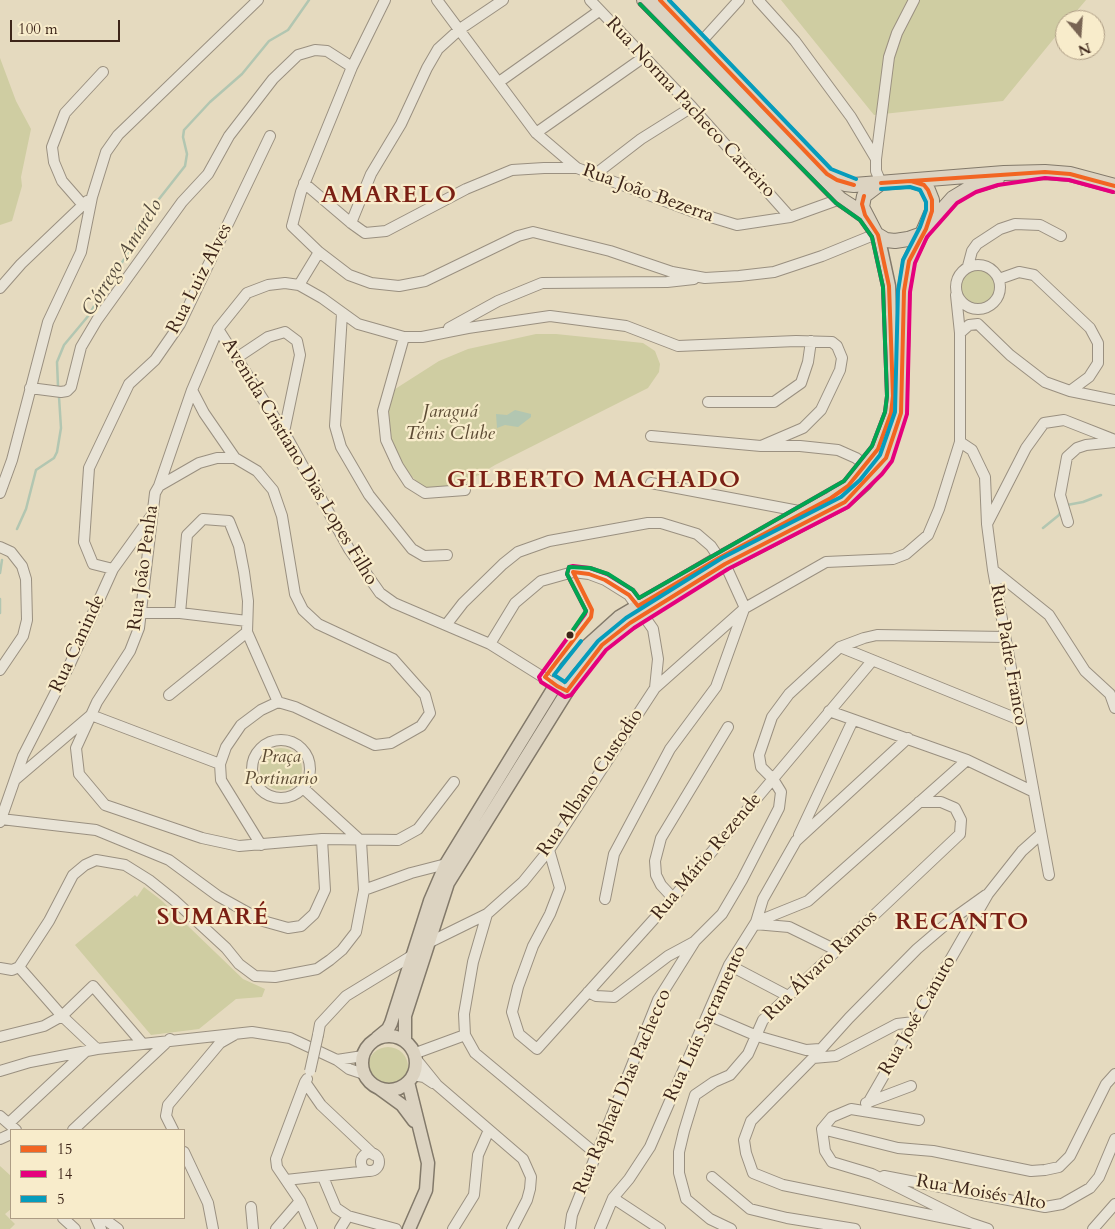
<!DOCTYPE html>
<html>
<head>
<meta charset="utf-8">
<style>
	body { margin:0 }
	#map { position:relative; width:1115px; height:1229px; overflow:hidden; background:#e5dabf; font-family:Cardo,serif }
	canvas { display:block }
	.legend { position:absolute; left:10px; top:1129px; width:175px; height:90px; box-sizing:border-box; background:#f8eccb; border:1px solid #ad9c84; margin:0; padding:6px 9px; list-style:none; font-size:15px; color:#3d2519 }
	.legend li { display:flex; align-items:center; gap:10px; height:25px }
	.legend b { width:25px; border:1px solid #ad9c84 }
	.north { position:absolute; left:1055px; top:10px; width:50px; height:50px; box-sizing:border-box; background:#f8eccb; border:1px solid #ad9c84; border-radius:50%; rotate:162deg; font-size:14px; font-weight:700; line-height:20px; text-align:center; color:#3d2519 }
	.north::after { content:''; display:block; margin:auto; width:18px; height:22px; background:#786453; clip-path:polygon(50% 0,100% 100%,50% 72%,0 100%) }
	.scale { position:absolute; left:10px; top:20px; width:110px; height:22px; box-sizing:border-box; border:2px solid #3d2519; border-top:0; padding-left:6px; font-size:15px; line-height:18px; white-space:nowrap; color:#3d2519; -webkit-text-stroke:4px #f8eccb; paint-order:stroke }
</style>
</head>
<body>
<div id="map">
<canvas width="1115" height="1229"></canvas>
<ul class="legend">
<li><b style="height:6px;background:#f26522"></b>15</li>
<li><b style="height:6px;background:#e5007d"></b>14</li>
<li><b style="height:6px;background:#069cbc"></b>5</li>
</ul>
<div class="north">N</div>
<div class="scale">100 m</div>
</div>
<script>
const ctx = document.querySelector('canvas').getContext('2d');
ctx.lineJoin = 'round';
function fillPath(path, color) {
  ctx.fillStyle = color;
  ctx.fill(path, 'evenodd');
}
function toPath(rows) {
  const path = new Path2D();
  for (const r of rows) {
    if (r.length === 3) {
      path.moveTo(r[0] + r[2], r[1]);
      path.arc(r[0], r[1], r[2], 0, 2 * Math.PI);
      continue;
    }
    path.moveTo(r[0], r[1]);
    for (let i = 2; i < r.length; i += 2) path.lineTo(r[i], r[i + 1]);
  }
  return path;
}
function trace(path, color, width, dash) {
  ctx.strokeStyle = color;
  ctx.lineWidth = width;
  ctx.lineCap = dash ? 'butt' : 'round';
  ctx.setLineDash(dash || []);
  ctx.stroke(path);
}
function label(font, color, halo, rows, align = 'center') {
  ctx.font = font + ' Cardo,serif';
  ctx.lineWidth = 4.5;
  ctx.setLineDash([]);
  ctx.textBaseline = 'middle';
  ctx.strokeStyle = halo;
  ctx.fillStyle = color;
  for (const [text, x, y, turn = 0] of rows) {
    ctx.save();
    ctx.translate(x, y);
    ctx.rotate((+turn || 0) * Math.PI / 180);
    ctx.textAlign = isNaN(turn) ? turn : align;
    if (halo) ctx.strokeText(text, 0, 0);
    ctx.fillText(text, 0, 0);
    ctx.restore();
  }
}
fillPath(toPath([
	[781,0,1086,0,1069,20,1065,20,1065,25,1003,101,874,115],
	[0,58,16,101,31,129,21,177,22,186,12,221,0,225],
	[977,288,20],
	[536,334,556,334,643,343,655,351,660,364,659,372,648,388,495,465,462,485,448,488,426,488,417,482,403,467,394,451,390,436,388,412,392,391,439,361,468,349],
	[281,769,21],
	[144,887,161,900,243,979,265,989,262,997,236,999,199,1029,151,1035,75,945,135,895,137,897],
	[388,1067,20],
	[0,1166,11,1176,11,1209,5,1214,15,1224,10,1229,0,1229]
]), '#cfcda2');
fillPath(toPath([
	[515,410,531,414,531,417,518,427,505,425,497,428,496,414,507,415]
]), '#b2c6b1');
trace(toPath([
	[58,386,57,362,64,345,89,315,104,288,130,251,137,227,185,166,187,154,183,137,184,130,210,102,242,74,269,41,288,30,309,0],
	[1067,505,1083,502,1101,495],
	[1043,528,1059,515,1061,510],
	[17,529,26,509,36,470,54,458,57,452,61,428,59,397],
	[0,573,2,560],
	[0,599,0,613]
]), '#b2c6b1', 2.5);
const minor = toPath([
	[385,0,352,67,301,192,292,226,319,252,349,275,371,283,399,286,425,281,518,236,533,232,610,251,672,272,705,278,739,276,774,272,822,256,876,234],
	[437,0,536,133,577,168],
	[590,0,692,107,790,217],
	[758,0,795,41,851,117,876,159],
	[701,42,739,0],
	[499,82,599,11],
	[536,133,644,57],
	[593,176,641,139,692,107],
	[304,183,351,223,365,233,386,231,466,189,512,170,544,168,577,168,691,211,737,225,790,217,840,199],
	[881,183,876,171,876,159,889,57,897,33,914,0],
	[83,205,62,181,54,162,52,147,65,113,103,72],
	[351,223,371,174,401,124,427,68,438,49,460,29,503,0],
	[978,287,22],
	[968,266,972,251,977,244,1000,229,1015,224,1040,225,1061,236],
	[999,279,1019,272,1034,275,1090,328,1098,343,1098,363,1089,377,1070,391],
	[299,285,319,252],
	[0,288,21,264,87,201],
	[342,314,335,426,341,447,369,495,412,549,424,556,447,555],
	[449,328,498,301,542,283,667,282,694,279],
	[218,329,284,432,349,549,380,593,394,603,490,644,562,689],
	[960,333,969,325,978,324,1010,355,1045,382,1070,391,1115,400],
	[404,337,383,411,386,440,398,466,409,483,425,493,465,490],
	[238,357,268,337,285,332,297,341,300,355,284,432],
	[30,388,61,392,67,391,71,387,81,347,97,320,182,202,208,174,229,136,273,79,298,55,315,50,327,51,352,67],
	[192,390,204,413,235,458,257,471,273,490,282,516,295,594,303,610,318,624,393,659,425,695,430,713,421,726,391,743,375,745,295,707,278,702],
	[708,402,774,402,801,383,808,362,811,341],
	[651,436,761,446,800,446,838,450,856,458,866,466],
	[960,442,972,450,985,477,987,524,993,570,1049,875],
	[651,483,804,512],
	[159,486,199,463,217,458,235,458],
	[0,493,12,460,48,322,81,252,92,197,106,152,118,135,258,0],
	[1068,522,1060,495,1067,457,1077,448,1086,445,1115,442],
	[987,524,1026,448,1044,423,1064,420,1115,440],
	[0,547,11,552,22,566,26,579,27,620,23,636,0,670],
	[725,564,745,608],
	[113,569,93,564,84,542,89,468,129,384,155,360,180,324,270,136],
	[993,570,1049,615,1085,671,1110,694,1115,708],
	[141,613,180,613,247,621],
	[180,613,187,535,203,519,229,521,239,546,244,572,248,601,247,632,278,702],
	[446,625,463,603,503,564,518,552,549,541,648,523,661,523,697,534,711,546,719,558],
	[490,644,515,603,541,581,573,572,589,574,605,580,629,595,653,629,658,659,655,688],
	[840,647,1020,720],
	[169,695,247,632],
	[829,711,967,760,1032,791],
	[281,769,29],
	[16,779,91,715,220,764],
	[454,782,418,829,398,840,322,839,239,846,202,838,105,805,79,774,76,748,97,702,130,651,139,628,155,493,159,486,192,390,218,329,247,293,268,285,285,283,299,285,322,298,358,324,404,337,422,337,468,328,550,316,626,326,678,346,796,341,832,342,837,346,842,358,840,370,821,410,803,428,761,446],
	[303,788,361,841,364,890,411,873,446,864],
	[1,819,96,830,169,860,218,896,263,921,288,928,301,926,314,914,325,890,322,839],
	[0,822,23,756,70,664,113,569,152,515],
	[799,835,853,720],
	[261,845,221,780,220,764,226,747,241,725,261,710,278,702],
	[549,850,560,888,550,914,533,946,518,987,512,1012,519,1034,537,1049,673,898,872,661],
	[673,898,661,885,656,875,655,861,661,838,728,727],
	[605,899,614,854,670,749,716,687,744,609],
	[487,914,473,962,464,1014,465,1035,475,1053,595,1153],
	[756,922,763,899,796,841,908,738],
	[755,924,789,927,836,950],
	[428,943,487,914,523,882,549,850,655,688,745,608,826,562,893,559,906,554,928,535,939,509,960,442,960,333,956,295],
	[729,965,788,996],
	[19,967,62,1016,97,1049],
	[0,968,12,970,19,967,49,921,73,875,85,865,96,860,125,865,149,880,174,900,226,948,239,964,255,976,275,977,317,969,330,960,342,950,356,932,364,890],
	[588,992,596,996,614,997,668,956,694,942],
	[708,1015,757,1036,806,1050,820,1049],
	[914,1022,897,1024,836,1056,813,1058,751,1121,744,1140,746,1153,753,1173,783,1185,970,1223],
	[318,1035,320,1024,346,996,413,955],
	[0,1037,44,1026,62,1016,93,986,142,1043],
	[416,1053,465,1035],
	[813,1058,849,1018,917,949,951,920,986,895],
	[416,1059,437,1085,523,1159,531,1177,530,1189,527,1200,512,1229],
	[337,1060,363,1056],
	[0,1071,30,1062,97,1049,252,1032,290,1038,337,1060,349,1069,364,1074],
	[413,1075,424,1077,433,1083],
	[307,1079,305,1082,321,1105,374,1155],
	[305,1082,276,1159,277,1167,300,1201,312,1229],
	[866,1103,911,1086],
	[868,1103,988,894,1022,851,1041,834],
	[0,1116,16,1130],
	[919,1120,851,1109,832,1117,822,1129,825,1151,832,1162,872,1174,970,1223,988,1229],
	[9,1123,85,1052],
	[822,1129,898,1148,933,1151,1031,1171,1045,1170,1059,1167,1070,1156,1106,1084,1115,1074],
	[73,1130,170,1039],
	[173,1130,166,1116,168,1105,220,1043,234,1035],
	[0,1139,11,1134],
	[184,1152,208,1203,213,1229],
	[370,1162,9],
	[884,1176,1045,1207,1062,1204,1090,1188,1099,1177,1115,1139],
	[323,1177,336,1208,348,1216,396,1229],
	[712,1177,750,1209,787,1218,855,1229],
	[286,1180,368,1171],
	[613,1198,660,1229],
	[251,1207,253,1229],
	[63,1218,75,1229],
	[96,1218,101,1229],
	[103,1218,118,1229],
	[276,1229,300,1201],
	[340,1229,348,1216],
	[453,1229,474,1195,478,1155,489,1130],
	[570,1229,572,1215,658,1000,695,941,722,914,742,880,779,808,781,792,773,779,761,767,759,755,772,717,789,694,840,647,864,638,877,635,1005,637],
	[600,1229,613,1198,629,1179,650,1147,729,965,756,922,808,901,967,760],
	[731,1229,710,1219,686,1199,679,1173,679,1152,684,1131,695,1095,714,1082,730,1075,748,1054,763,1020,960,834,961,820,955,808,941,802,919,802],
	[1093,1229,1115,1204]
]);
const major = toPath([
	[389,1063,27],
	[377,1038,388,1029,391,1023,430,901,446,864,566,668,578,654,619,617,719,558,831,498,848,486,878,449,891,413,893,396,889,286,878,235],
	[405,1041,405,1016,448,883,578,674,590,658,602,645,643,614,725,564,845,502,865,484,886,458,901,413,904,291,909,261,922,234],
	[408,1082,428,1163,426,1190,409,1229],
	[380,1089,402,1105,414,1121]
]);
const highway = toPath([
	[644,0,840,199,865,215],
	[660,0,827,174,845,184,854,185,1004,173,1045,172,1070,174,1115,186],
	[881,183,864,196,862,207,876,234,886,240,895,241,908,239,922,234,932,211,932,200,928,190,924,185,912,181],
	[929,225,953,198,973,186,997,179]
]);
trace(minor, '#9a9080', 12);
trace(major, '#82796a', 15);
trace(highway, '#82796a', 16);
trace(minor, '#e8e3d6', 10);
trace(major, '#dcd3c1', 12);
trace(highway, '#dcd3c1', 14);
const minorBridge = toPath([
	[310,1071,318,1035]
]);
trace(minorBridge, '#9a9080', 12, []);
trace(minorBridge, '#e8e3d6', 10);
trace(toPath([
	[660,0,827,174,837,180,854,185],
	[881,183,1045,172,1070,174,1115,186],
	[864,196,862,204,865,215,878,235,889,286,893,396,891,413,878,449,848,486,831,498,719,558,638,606,629,595,605,580,589,574,573,572,592,610,591,617,545,677,557,686,567,691,602,645,630,623,725,564,845,502,886,458,901,413,904,291,909,261,926,229,932,211,932,200,928,190,924,185,911,181]
]), '#f26522', 4);
trace(toPath([
	[640,4,836,203,860,220,872,237,883,287,887,396,885,412,872,446,844,481,639,598,633,590,607,574,590,568,573,566,569,567,567,574,586,611,585,614,539,677,541,682,565,697,571,695,606,650,634,628,728,569,848,507,882,474,892,461,907,414,910,292,915,263,927,237,957,203,976,192,998,185,1045,178,1069,180,1113,192]
]), '#e5007d', 4);
trace(toPath([
	[669,0,831,169,856,179],
	[581,641,554,675,565,682,598,641,626,618,722,558,841,497,860,480,880,455,895,412,898,291,903,260,920,227,926,210,926,202,920,190,910,187,881,189]
]), '#069cbc', 4);
trace(toPath([
	[571,633,586,611,567,574,569,567,590,568,608,574,633,590,639,598,844,481,872,446,885,412,887,396,883,287,872,237,860,220,836,203,640,4]
]), '#00a651', 4);
for (const [x, y, r, color] of [
	[570,635,4.5,"#3d2519"]
]) {
  const dot = new Path2D();
  dot.arc(x, y, r, 0, 2 * Math.PI);
  ctx.fillStyle = color;
  ctx.fill(dot);
  trace(dot, '#f8eccb', 2);
}
label('19px', '#3d2519', '#f8eccb', [
	["Rua Norma Pacheco Carreiro",690,108,47],
	["Rua João Bezerra",648,194,20],
	["Rua Luiz Alves",200,279,-63],
	["Avenida Cristiano Dias Lopes Filho",299,462,59],
	["Rua João Penha",144,568,-82],
	["Rua Caninde",78,644,-65],
	["Rua Padre Franco",1008,655,80],
	["Rua Albano Custodio",591,783,-56],
	["Rua Mário Rezende",707,857,-50],
	["Rua Álvaro Ramos",821,966,-44],
	["Rua José Canuto",918,1016,-60],
	["Rua Luís Sacramento",706,1024,-65],
	["Rua Raphael Dias Pachecco",623,1092,-67],
	["Rua Moisés Alto",981,1193,10]
]);
label('italic 19px', '#5d4c35', '#f8eccb', [
	["Jaraguá",450,413],
	["Tênis Clube",450,435],
	["Praça",281,758],
	["Portinario",281,780]
]);
label('italic 20px', '#554b3e', '#f8eccb', [
	["Córrego Amarelo",123,258,-58]
]);
ctx.letterSpacing = '1px';
label('bold 24px', '#7a1f14', '#f8eccb', [
	["AMARELO",389,196],
	["GILBERTO MACHADO",594,481],
	["SUMARÉ",213,918],
	["RECANTO",962,923]
]);
ctx.letterSpacing = '0px';
</script>
</body>
</html>
